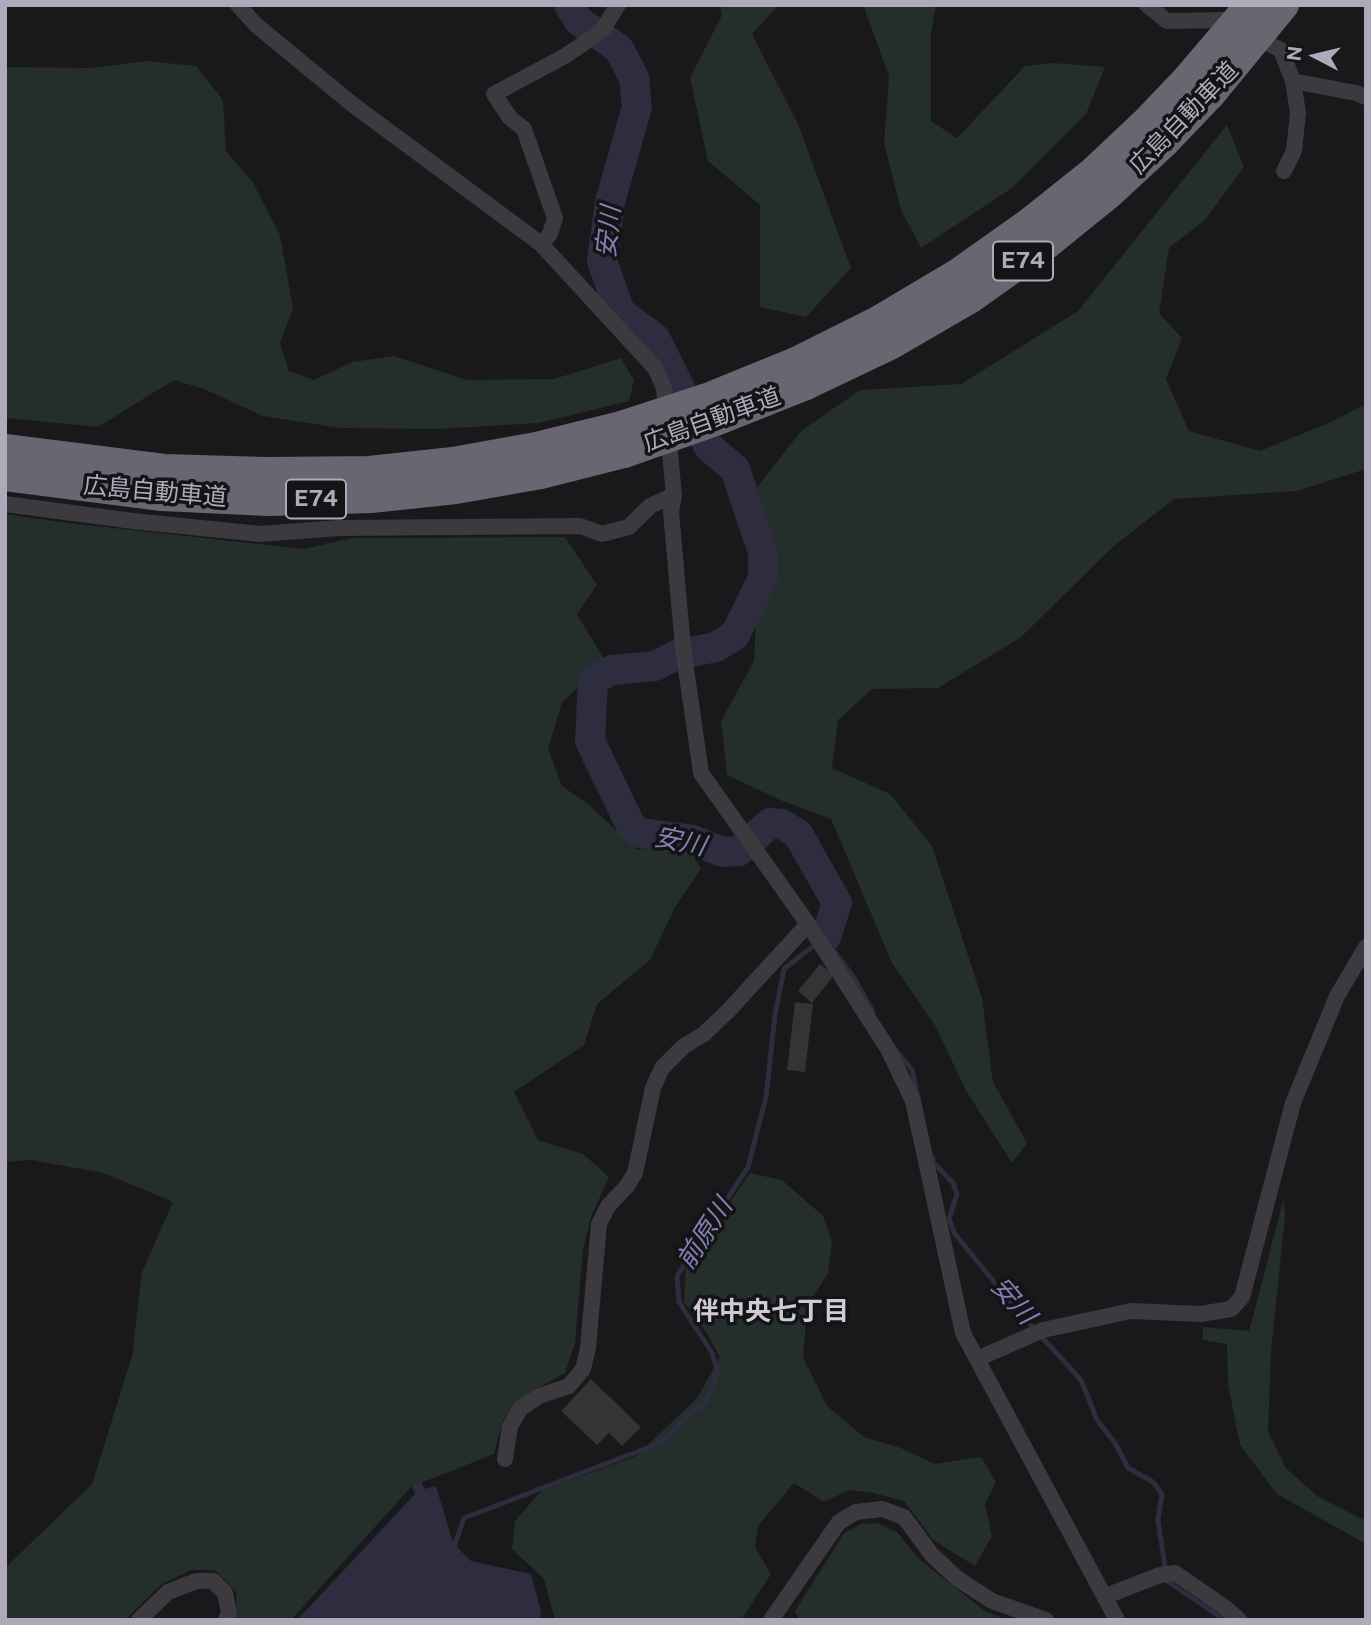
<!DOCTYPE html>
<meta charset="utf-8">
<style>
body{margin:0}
#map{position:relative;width:1371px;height:1625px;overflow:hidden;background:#19181a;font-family:"Public Sans",sans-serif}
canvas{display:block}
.frame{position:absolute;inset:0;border:7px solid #afaaba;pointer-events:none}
.north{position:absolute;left:1280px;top:21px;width:70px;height:70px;-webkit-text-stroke:5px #141315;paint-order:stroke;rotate:277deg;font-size:19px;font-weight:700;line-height:28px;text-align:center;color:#afaaba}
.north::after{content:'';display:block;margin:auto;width:24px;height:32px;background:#afaaba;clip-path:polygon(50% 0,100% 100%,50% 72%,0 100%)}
</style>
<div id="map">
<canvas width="1371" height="1625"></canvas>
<div class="frame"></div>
<div class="north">N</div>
</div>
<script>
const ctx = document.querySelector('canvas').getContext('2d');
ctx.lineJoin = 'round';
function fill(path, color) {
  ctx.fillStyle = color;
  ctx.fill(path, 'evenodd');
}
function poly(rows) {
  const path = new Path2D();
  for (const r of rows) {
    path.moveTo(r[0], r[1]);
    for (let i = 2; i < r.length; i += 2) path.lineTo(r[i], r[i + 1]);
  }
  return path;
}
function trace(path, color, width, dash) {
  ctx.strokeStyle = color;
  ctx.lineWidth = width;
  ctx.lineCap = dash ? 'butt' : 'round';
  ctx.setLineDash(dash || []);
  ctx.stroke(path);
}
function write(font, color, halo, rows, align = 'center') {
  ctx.font = font + ' "Public Sans","Noto Sans JP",sans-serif';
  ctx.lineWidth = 7;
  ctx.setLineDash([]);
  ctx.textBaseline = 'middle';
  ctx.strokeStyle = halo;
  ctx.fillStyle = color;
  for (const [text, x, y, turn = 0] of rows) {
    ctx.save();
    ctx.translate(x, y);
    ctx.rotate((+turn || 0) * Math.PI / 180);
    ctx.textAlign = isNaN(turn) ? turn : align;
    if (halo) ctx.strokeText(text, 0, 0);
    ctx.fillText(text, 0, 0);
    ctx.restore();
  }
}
fill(poly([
 [720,5,779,5,752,34,798,124,851,268,806,317,760,307,760,205,708,161,690,78,722,15],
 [863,5,936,5,931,33,931,121,957,138,1025,66,1053,63,1105,67,1086,114,1012,188,921,248,901,210,884,143,889,76],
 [147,61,196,66,223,100,226,151,252,181,280,235,293,308,280,343,289,371,314,380,352,362,394,356,467,380,554,379,621,358,634,380,629,401,539,423,438,429,340,428,263,416,204,389,174,380,98,427,5,418,5,67,91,68],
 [1227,125,1244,167,1205,220,1169,248,1159,313,1182,338,1166,379,1189,431,1260,451,1331,422,1366,404,1366,469,1297,491,1174,499,1114,546,1020,638,938,688,872,689,838,720,832,768,890,794,932,846,982,998,993,1082,1027,1143,1012,1163,965,1089,936,1027,892,963,831,819,780,800,727,775,721,721,754,661,758,578,758,486,801,431,860,390,961,384,1078,311],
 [5,514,68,523,304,549,352,538,565,537,597,585,577,614,606,662,562,702,548,749,562,786,588,804,636,849,691,852,701,869,675,907,650,960,597,1004,584,1045,514,1092,538,1140,583,1154,609,1177,591,1217,583,1250,575,1343,565,1373,527,1394,503,1420,494,1454,411,1487,291,1620,237,1620,236,1592,215,1570,191,1570,162,1584,125,1620,5,1620,5,1568,92,1484,132,1356,142,1272,173,1202,104,1173,31,1160,5,1162],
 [750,1173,782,1180,823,1216,832,1241,828,1273,807,1307,803,1357,827,1406,864,1437,901,1448,934,1464,981,1457,996,1482,985,1504,992,1536,975,1566,933,1540,904,1501,873,1493,849,1490,824,1502,794,1483,758,1526,755,1547,771,1574,741,1620,555,1620,544,1579,512,1549,515,1521,541,1491,636,1456,697,1398,720,1357,708,1335,684,1302,686,1267],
 [1284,1198,1285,1217,1271,1351,1268,1432,1286,1468,1317,1496,1366,1521,1366,1544,1277,1494,1240,1445,1228,1384,1227,1344,1203,1340,1203,1327,1249,1331],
 [877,1523,897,1532,919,1559,985,1611,1007,1620,800,1620,795,1611,844,1533,861,1524]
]), '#242e2b');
fill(poly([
 [420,1480,425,1489,436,1486,453,1543,471,1561,531,1574,541,1612,540,1620,297,1620,415,1494,412,1486]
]), '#2e2d3f');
trace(poly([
 [824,938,855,979,873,1012],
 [894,1048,912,1070,918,1098],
 [933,1158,933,1162,953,1183,957,1194,949,1219,955,1234,1018,1311,1081,1380,1097,1420,1115,1443,1128,1468,1153,1482,1162,1494,1158,1520,1167,1581,1225,1620],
 [453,1550,464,1518,660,1443,707,1400,718,1373,712,1353,679,1302,677,1276,748,1167,766,1097,775,1015,784,969,812,947]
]), '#2e2d3f', 5);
trace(poly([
 [569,5,579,21,619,49,634,78,637,107,610,202,602,261,620,312,655,338,709,447,735,469,763,552,763,578,735,635,716,647,676,655,655,666,612,670,593,680,590,741,630,824,639,833,693,840,722,852,739,851,770,823,782,824,798,834,837,903,826,937]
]), '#2e2d3f', 30);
fill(poly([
 [820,964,834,975,812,1003,798,991],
 [795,1002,813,1004,805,1072,787,1070],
 [591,1379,641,1427,622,1446,609,1433,597,1445,561,1411]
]), '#353336');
trace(poly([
 [238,5,256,25,352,104,541,244,655,368,664,388,674,495,671,512,683,648,701,773,808,924,888,1049,913,1101,963,1333,1117,1620],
 [1147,5,1167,21,1223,20,1281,50,1293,81,1298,113,1294,151,1284,171],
 [1293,81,1356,93,1366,97],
 [541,244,550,234,555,218,524,129,510,118,494,94,565,56,593,37,603,29,618,5],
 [5,504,133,521,260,534,339,528,580,526,602,534,629,527,650,506,674,495],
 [977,1359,1043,1330,1131,1311,1200,1314,1231,1309,1242,1297,1293,1103,1337,996,1366,947],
 [505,1459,510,1426,521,1408,539,1396,569,1386,583,1369,588,1348,599,1224,608,1206,627,1186,635,1173,653,1088,662,1068,684,1046,704,1034,728,1011,808,924],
 [1106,1596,1160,1575,1175,1573,1226,1608,1239,1620],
 [139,1620,168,1592,196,1581,213,1581,225,1593,229,1613,226,1620],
 [771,1620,839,1522,856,1512,882,1509,904,1517,932,1555,958,1579,992,1601,1046,1620]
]), '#3c393f', 16);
trace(poly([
 [796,362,878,321,957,274,1029,223,1093,172,1145,123,1187,79],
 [806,385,890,345,971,298,1047,244,1110,193,1165,142,1210,95],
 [5,449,164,469,267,472,369,471,453,462,536,447,621,426],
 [5,476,162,496,269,501,371,498,456,489,541,474,624,453]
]), '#696571', 30);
trace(poly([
 [1187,79,1250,5],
 [1210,95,1284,5],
 [621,426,710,397,796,362],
 [624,453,718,420,806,385]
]), '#696571', 30);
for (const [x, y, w] of [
 [1023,261,60],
 [316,499,60]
]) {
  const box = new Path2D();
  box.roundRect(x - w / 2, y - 19.5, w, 39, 5);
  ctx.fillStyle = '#141315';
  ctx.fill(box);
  trace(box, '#afaaba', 2);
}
write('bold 23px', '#afaaba', null, [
 ["E74",1023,261],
 ["E74",316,499]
]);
write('24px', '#afaaba', '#141315', [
 ["広島自動車道",1184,118,-46],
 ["広島自動車道",712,420,-20],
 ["広島自動車道",155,492,5]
]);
write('italic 26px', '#8480b6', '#141315', [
 ["安川",609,232,-84],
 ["安川",680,842,12],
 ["前原川",705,1234,-57],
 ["安川",1013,1301,49]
]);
write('bold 26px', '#cfcbd6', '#141315', [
 ["伴中央七丁目",771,1312]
]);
</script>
